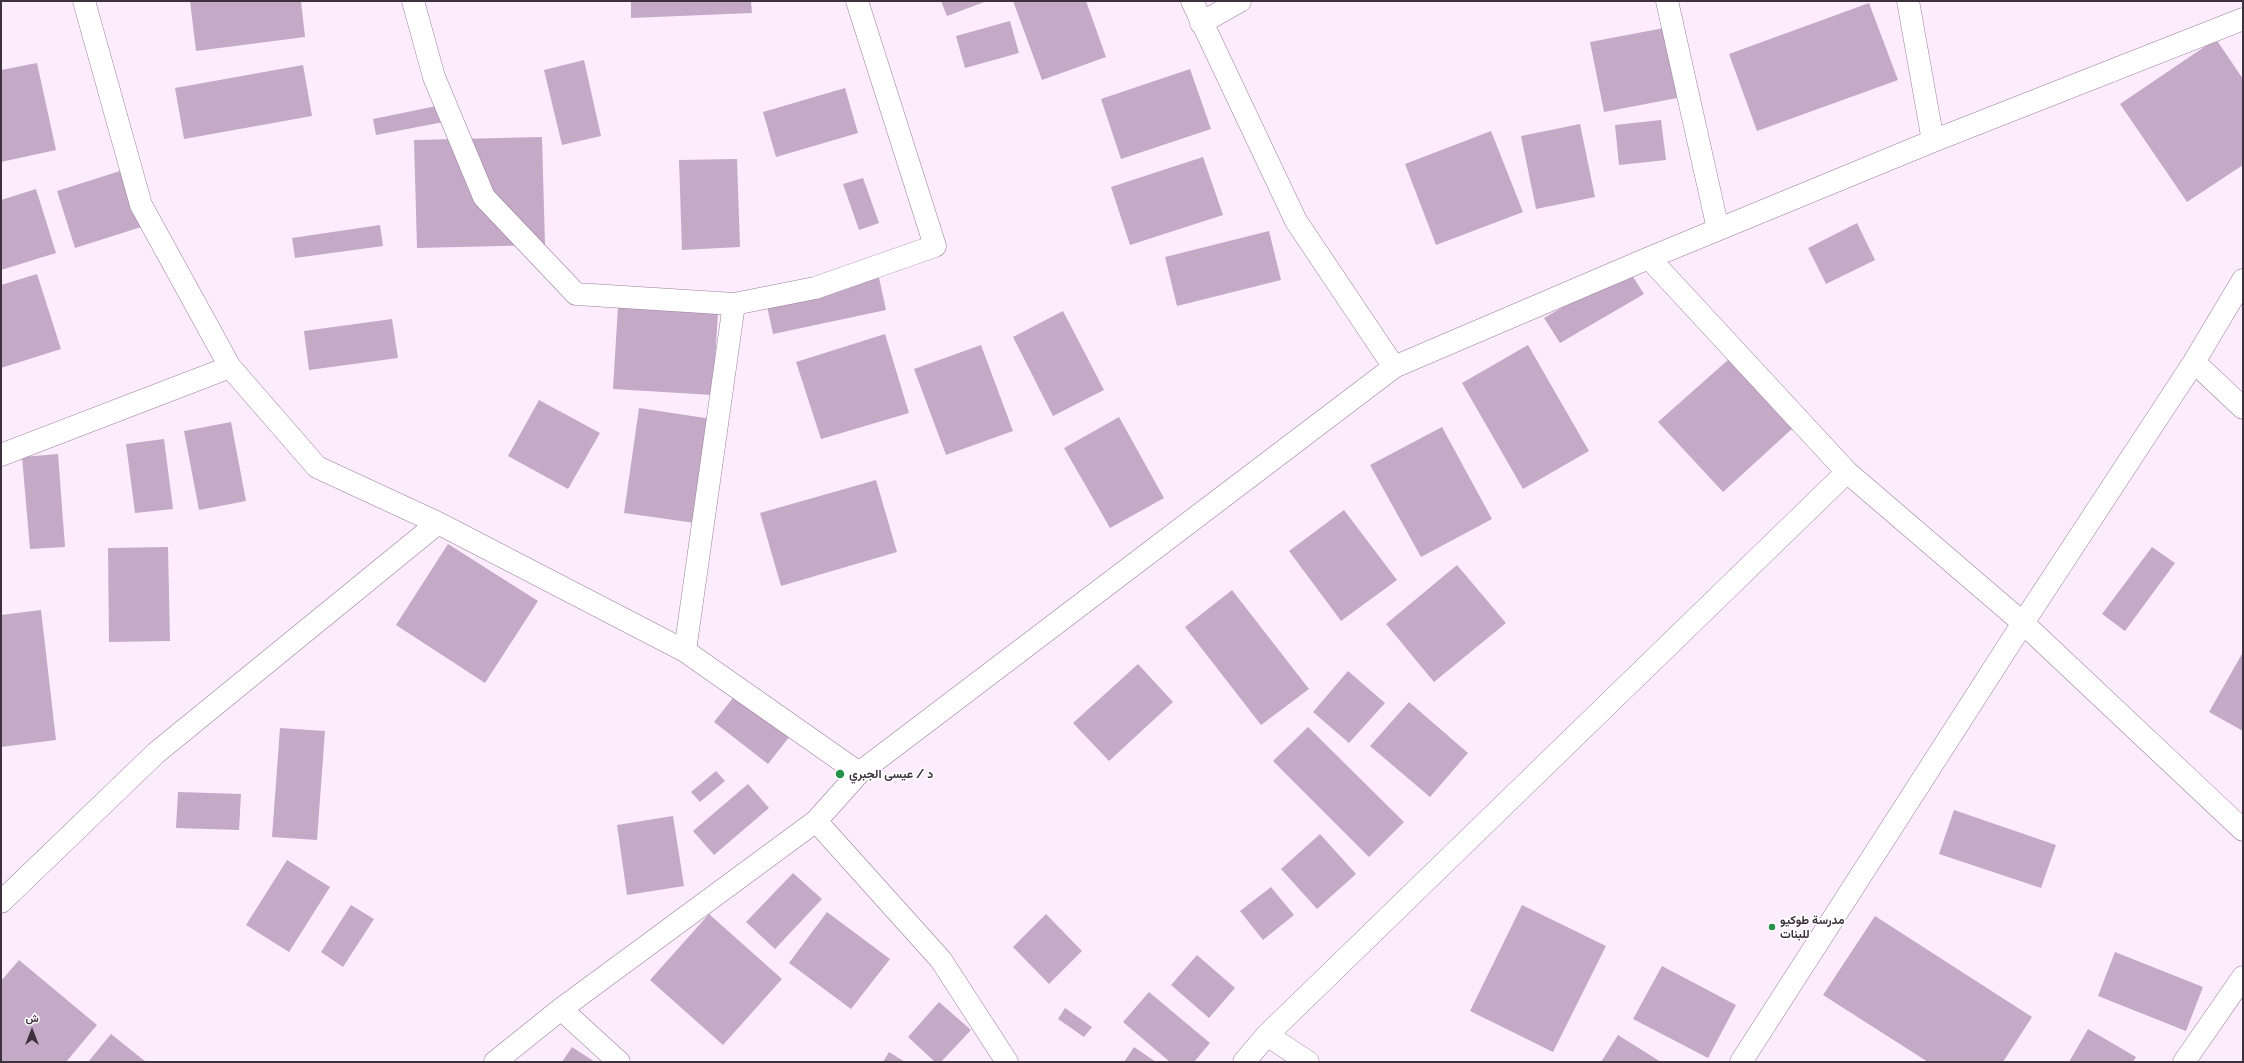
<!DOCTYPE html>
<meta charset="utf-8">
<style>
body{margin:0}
#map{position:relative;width:2244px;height:1063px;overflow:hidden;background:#fdecfe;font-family:Raleway,Vazirmatn,sans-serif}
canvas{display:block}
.frame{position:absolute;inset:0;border:2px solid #3c313d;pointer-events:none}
.north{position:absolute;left:12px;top:1011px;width:40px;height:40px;-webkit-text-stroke:3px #fff;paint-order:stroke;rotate:0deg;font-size:11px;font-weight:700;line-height:16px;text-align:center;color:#3c313d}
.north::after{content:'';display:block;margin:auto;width:14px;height:18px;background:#3c313d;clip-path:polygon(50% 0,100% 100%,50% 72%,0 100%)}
</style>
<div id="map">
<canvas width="2244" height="1063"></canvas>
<div class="frame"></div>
<div class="north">ش</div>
</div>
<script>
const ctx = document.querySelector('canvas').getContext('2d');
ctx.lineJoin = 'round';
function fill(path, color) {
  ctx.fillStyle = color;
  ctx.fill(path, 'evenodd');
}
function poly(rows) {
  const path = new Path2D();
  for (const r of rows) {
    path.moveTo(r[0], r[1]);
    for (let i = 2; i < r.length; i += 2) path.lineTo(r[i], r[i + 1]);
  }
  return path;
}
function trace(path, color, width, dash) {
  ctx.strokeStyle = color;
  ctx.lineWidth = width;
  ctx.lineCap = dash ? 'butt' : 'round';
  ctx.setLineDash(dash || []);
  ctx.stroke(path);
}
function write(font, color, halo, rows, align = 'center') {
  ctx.font = font + ' Raleway,Vazirmatn,sans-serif';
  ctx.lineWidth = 3.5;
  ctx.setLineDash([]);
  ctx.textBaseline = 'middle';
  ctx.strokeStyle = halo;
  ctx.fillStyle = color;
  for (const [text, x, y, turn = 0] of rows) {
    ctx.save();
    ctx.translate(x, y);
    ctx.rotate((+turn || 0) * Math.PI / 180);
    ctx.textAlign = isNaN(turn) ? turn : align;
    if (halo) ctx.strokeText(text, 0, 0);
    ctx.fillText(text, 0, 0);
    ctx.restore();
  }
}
fill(poly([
 [190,1,301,1,305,37,196,51],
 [631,1,751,1,752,13,631,18],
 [941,1,987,1,947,16],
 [1013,1,1086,1,1106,57,1042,80],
 [1869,3,1898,80,1757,131,1729,54],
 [1010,21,1019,53,965,68,956,36],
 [1664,28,1677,98,1604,112,1590,42],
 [2216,39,2243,79,2243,165,2187,202,2120,104],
 [584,60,601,136,562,145,544,70],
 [37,63,56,150,1,162,1,70],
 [303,65,312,116,184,139,175,88],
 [1190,69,1211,129,1121,159,1101,99],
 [845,88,858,133,776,157,763,112],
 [446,104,449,121,376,135,373,119],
 [1661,120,1666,160,1619,165,1615,125],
 [1580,124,1595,197,1536,209,1521,136],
 [1491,131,1523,212,1436,245,1405,164],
 [542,137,545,245,417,248,414,140],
 [1203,157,1223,215,1130,245,1111,187],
 [737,159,740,247,682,250,679,160],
 [139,165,157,222,75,248,57,191],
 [863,178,879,223,859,230,843,184],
 [36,189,56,253,1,270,1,200],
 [1857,223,1875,260,1826,284,1808,248],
 [380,225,383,246,295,258,292,238],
 [1269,231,1281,280,1177,306,1165,257],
 [1628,269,1644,294,1560,343,1544,318],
 [878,273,886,310,773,334,765,297],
 [37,274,61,349,1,368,1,285],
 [618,306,718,312,713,395,613,389],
 [1063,311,1104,390,1053,416,1013,337],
 [392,319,398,358,309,370,304,331],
 [885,334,909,413,821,439,796,362],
 [981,345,1013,431,946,455,914,369],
 [1528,345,1589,451,1523,489,1462,383],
 [1729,359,1793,428,1723,492,1658,422],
 [539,400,600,433,568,489,508,456],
 [639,408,725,421,709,525,624,513],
 [1119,417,1164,498,1110,528,1064,448],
 [231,422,246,501,199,510,184,431],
 [1442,427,1492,519,1421,557,1370,465],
 [164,439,173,509,135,513,126,444],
 [58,454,65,547,30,549,22,457],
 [876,480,897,552,781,586,760,513],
 [1344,510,1397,580,1341,621,1289,551],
 [448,544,538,601,485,683,396,625],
 [168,547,170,641,109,642,108,548],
 [2152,547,2175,563,2125,631,2102,614],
 [1457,565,1506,623,1434,682,1386,624],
 [1232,590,1309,689,1261,725,1185,627],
 [41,610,56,740,1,747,1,615],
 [2242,654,2243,654,2243,731,2209,712],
 [1138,664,1173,702,1109,761,1073,723],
 [1348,671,1385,703,1349,743,1313,712],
 [740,689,794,731,768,764,714,722],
 [1409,702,1468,753,1430,797,1370,746],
 [1308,727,1404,822,1369,857,1273,761],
 [280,728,325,731,317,840,272,837],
 [716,771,725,781,700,802,691,792],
 [748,784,769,808,714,855,693,831],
 [178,792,241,794,239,830,176,828],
 [1954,810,2056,845,2041,888,1939,854],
 [673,816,684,886,627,895,617,825],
 [1320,834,1356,874,1317,909,1281,869],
 [287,860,330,887,289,952,246,925],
 [793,873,822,899,775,949,746,922],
 [1271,887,1294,915,1263,940,1240,911],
 [351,905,374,919,343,967,321,952],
 [1522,905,1606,946,1553,1052,1470,1011],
 [827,912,890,959,851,1009,789,963],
 [709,914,782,979,723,1045,650,980],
 [1046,914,1082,951,1049,984,1013,947],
 [1875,916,2032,1017,2003,1062,1928,1062,1823,995],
 [2115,952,2203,987,2186,1031,2098,996],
 [1197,955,1235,988,1209,1018,1171,985],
 [19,960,97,1025,66,1062,1,1062,1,981],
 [1662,966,1736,1005,1708,1058,1633,1019],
 [1149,992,1210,1043,1194,1062,1170,1062,1123,1022],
 [939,1002,971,1030,941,1062,935,1062,908,1037],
 [1065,1008,1092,1027,1084,1037,1058,1019],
 [2088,1029,2136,1057,2133,1062,2069,1062],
 [111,1034,146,1062,88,1062],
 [1618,1035,1661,1062,1601,1062],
 [572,1047,595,1062,562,1062],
 [1134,1047,1156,1062,1124,1062],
 [889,1052,905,1062,883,1062]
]), '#c4aac7');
const minor = poly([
 [84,1,141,205,230,367,317,467,438,523,685,651,859,773],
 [413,1,434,77,484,197,576,294,734,304,815,288,935,246,857,1],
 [1192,1,1296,221,1394,367],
 [1667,1,1718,229],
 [1908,1,1933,141],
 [1201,23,1240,1],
 [1649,258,1847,472,2023,623,2243,830],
 [2194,362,2243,408],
 [1,455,230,367],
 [685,651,734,304],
 [816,821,941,960,1007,1062],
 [1,902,156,753,438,523],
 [561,1009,619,1062],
 [1267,1035,1308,1062],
 [495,1062,561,1009,816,821,859,773,1394,367,1649,258,1933,141,2243,19],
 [1244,1062,1267,1035,1847,472],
 [1741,1062,2023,623,2194,362,2243,280],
 [2184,1062,2243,977]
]);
trace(minor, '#987f9b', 23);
trace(minor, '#fff', 22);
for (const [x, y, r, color] of [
 [840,774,5,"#269149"],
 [1772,927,4,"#269149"]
]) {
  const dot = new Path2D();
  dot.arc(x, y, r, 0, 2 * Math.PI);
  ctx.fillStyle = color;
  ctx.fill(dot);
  trace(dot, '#fff', 1.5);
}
write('bold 12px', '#3c313d', '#fff', [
 ["د / عيسى الجبري",849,774],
 ["مدرسة طوكيو",1780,920],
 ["للبنات",1780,934]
], 'left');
</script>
